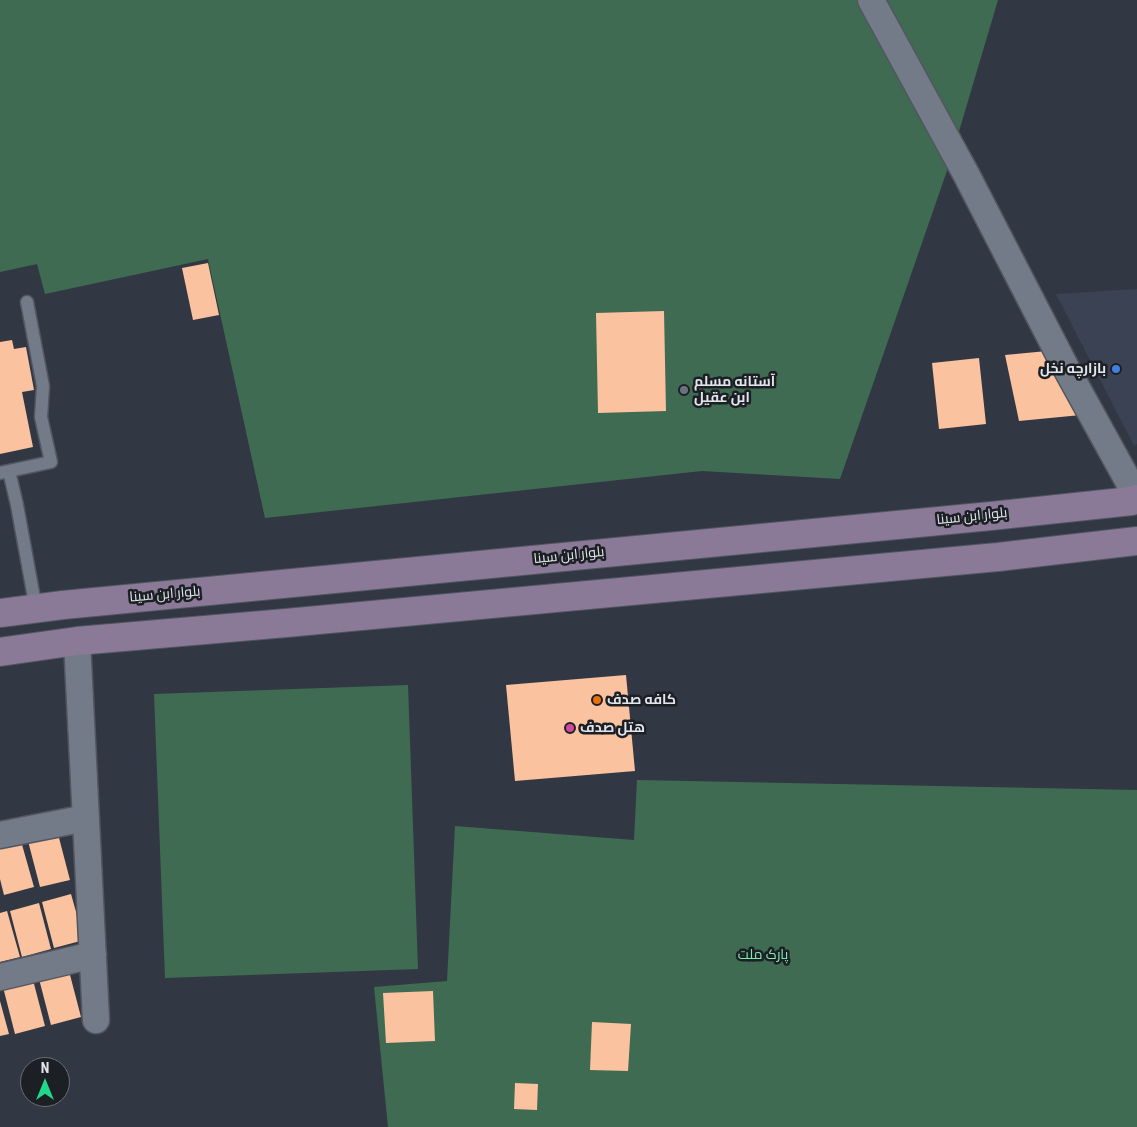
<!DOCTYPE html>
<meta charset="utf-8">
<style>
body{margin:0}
#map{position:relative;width:1137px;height:1127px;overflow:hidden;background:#323843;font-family:"Roboto Condensed",sans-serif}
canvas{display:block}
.north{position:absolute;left:20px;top:1057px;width:50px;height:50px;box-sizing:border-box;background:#1c1f24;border:1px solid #6b6e74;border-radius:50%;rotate:0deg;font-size:14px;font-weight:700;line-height:20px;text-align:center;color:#e2e5ec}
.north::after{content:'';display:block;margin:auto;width:18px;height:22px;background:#20d887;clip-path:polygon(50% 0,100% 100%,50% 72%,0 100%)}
</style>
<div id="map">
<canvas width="1137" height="1127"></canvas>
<div class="north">N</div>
</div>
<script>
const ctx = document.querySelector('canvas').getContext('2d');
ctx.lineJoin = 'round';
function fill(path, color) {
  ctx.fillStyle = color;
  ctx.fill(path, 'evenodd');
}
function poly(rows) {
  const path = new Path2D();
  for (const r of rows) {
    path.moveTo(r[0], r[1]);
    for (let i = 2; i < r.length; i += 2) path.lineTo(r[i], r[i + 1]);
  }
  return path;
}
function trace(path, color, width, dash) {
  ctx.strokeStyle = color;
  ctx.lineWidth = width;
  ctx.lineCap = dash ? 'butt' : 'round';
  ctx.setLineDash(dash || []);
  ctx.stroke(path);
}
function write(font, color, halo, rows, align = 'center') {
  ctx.font = font + ' "Roboto Condensed",Cairo,sans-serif';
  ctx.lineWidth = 5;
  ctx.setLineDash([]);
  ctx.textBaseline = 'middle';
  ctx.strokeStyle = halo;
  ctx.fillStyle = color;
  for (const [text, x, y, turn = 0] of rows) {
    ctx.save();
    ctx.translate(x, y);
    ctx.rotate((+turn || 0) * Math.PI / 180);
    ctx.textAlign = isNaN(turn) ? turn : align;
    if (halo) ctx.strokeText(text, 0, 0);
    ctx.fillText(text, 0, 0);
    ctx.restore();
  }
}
fill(poly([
 [1137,289,1137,444,1134,446,1056,294]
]), '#3a4253');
fill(poly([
 [0,0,998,0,949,165,840,479,702,471,265,518,208,259,45,294,37,264,0,272],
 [408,685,418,969,165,978,154,694],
 [637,780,1137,790,1137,1127,388,1127,374,987,447,981,455,826,634,840]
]), '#406b53');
fill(poly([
 [208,263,219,315,193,320,182,268],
 [664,311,666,411,598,413,596,313],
 [12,340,14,349,26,347,34,390,22,392,33,447,0,454,0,342],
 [1047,351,1081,415,1019,421,1005,355],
 [979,358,986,424,939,429,932,363],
 [626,675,635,771,515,781,506,685],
 [58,834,70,880,40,887,28,841],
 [21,841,34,887,4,895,0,879,0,847],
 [71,894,84,940,54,948,42,902],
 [39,903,51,949,22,957,10,911],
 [7,911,20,957,0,962,0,913],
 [69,971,81,1017,51,1025,39,979],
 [33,980,45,1026,15,1034,3,987],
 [433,991,435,1041,386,1043,383,993],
 [0,1001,9,1034,0,1036],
 [592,1022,631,1024,628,1071,590,1070],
 [515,1083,538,1084,537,1110,514,1109]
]), '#fbc29f');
const service = poly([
 [9,471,17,505,36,609],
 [0,473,51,462,41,417,43,386,27,302]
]);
const minor = poly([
 [871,0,966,174,1066,368,1137,497],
 [77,641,96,1020],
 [0,835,86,818],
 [0,977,93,955]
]);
const secondary = poly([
 [0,613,63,605,991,516,1132,501,1137,499],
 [0,652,77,641,286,623,998,557,1137,541]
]);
trace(service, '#525660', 15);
trace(minor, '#525660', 29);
trace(secondary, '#525660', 30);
trace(service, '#747b88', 12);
trace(minor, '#747b88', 26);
trace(secondary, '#8b7a97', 28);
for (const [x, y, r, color] of [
 [1116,369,5,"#3f7fe0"],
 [684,390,5,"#6b7280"],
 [597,700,5,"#e8710a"],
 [570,728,5,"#d1479c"]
]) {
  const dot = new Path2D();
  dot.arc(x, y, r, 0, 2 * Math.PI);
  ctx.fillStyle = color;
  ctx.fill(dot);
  trace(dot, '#1c1f24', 2);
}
write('bold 14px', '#e2e5ec', '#1c1f24', [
 ["بازارچه نخل",1106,369,"right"],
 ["آستانه مسلم",694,382],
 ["ابن عقیل",694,398],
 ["کافه صدف",607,700],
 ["هتل صدف",580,728]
], 'left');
write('14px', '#e2e5ec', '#1c1f24', [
 ["بلوار ابن سینا",972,517,-6],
 ["بلوار ابن سینا",569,556,-6],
 ["بلوار ابن سینا",165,595,-5]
]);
write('14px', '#7fedb3', '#1c1f24', [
 ["پارک ملت",763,955]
]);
</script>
